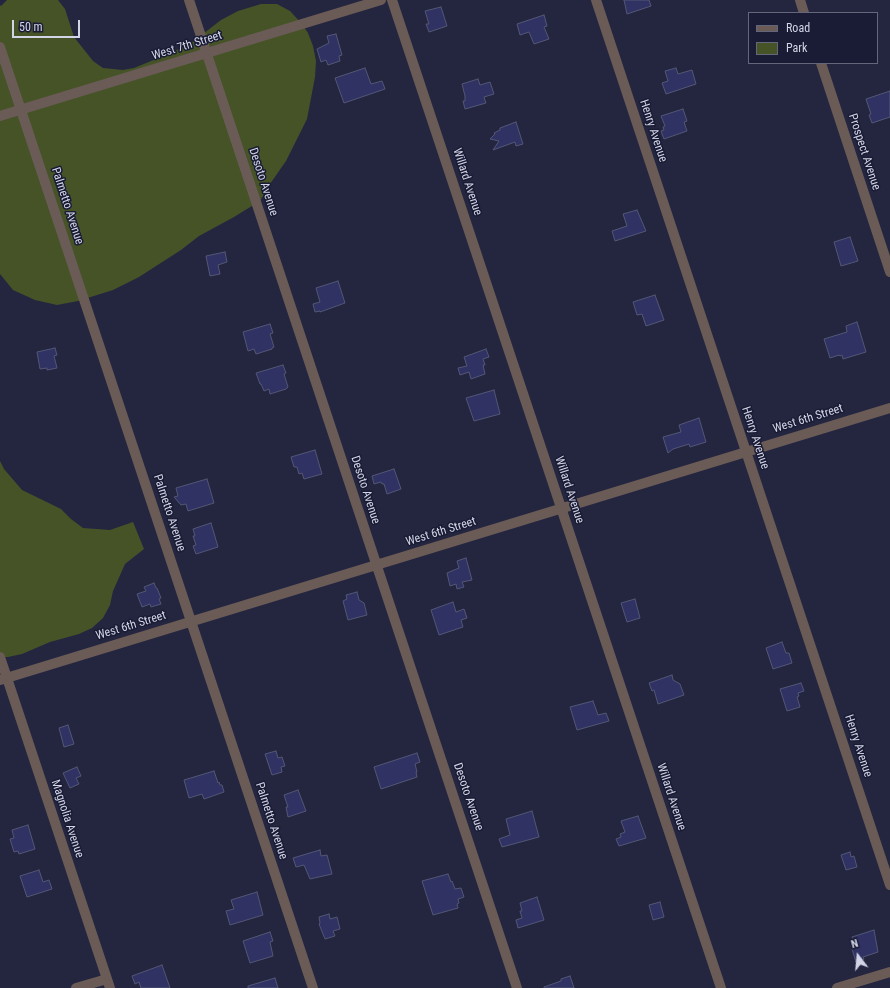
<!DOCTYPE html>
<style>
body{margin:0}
#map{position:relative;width:890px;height:988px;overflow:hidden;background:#242640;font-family:"Roboto Condensed",sans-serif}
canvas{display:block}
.legend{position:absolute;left:748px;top:12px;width:130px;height:52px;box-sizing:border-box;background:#1a1c35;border:1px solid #64667c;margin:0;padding:5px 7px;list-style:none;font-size:12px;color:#d3d5e7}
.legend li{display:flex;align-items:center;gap:8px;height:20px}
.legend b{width:20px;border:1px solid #64667c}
.north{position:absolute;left:838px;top:936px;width:40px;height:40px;-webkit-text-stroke:3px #1a1c35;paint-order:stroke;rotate:344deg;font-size:11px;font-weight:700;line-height:16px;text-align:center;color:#d3d5e7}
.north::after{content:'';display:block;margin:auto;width:14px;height:18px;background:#d3d5e7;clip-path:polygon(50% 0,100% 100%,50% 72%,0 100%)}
.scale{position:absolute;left:12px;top:20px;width:68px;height:18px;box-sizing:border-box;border:2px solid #d3d5e7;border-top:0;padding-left:5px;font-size:12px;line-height:14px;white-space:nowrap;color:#d3d5e7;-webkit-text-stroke:3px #1a1c35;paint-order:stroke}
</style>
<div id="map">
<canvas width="890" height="988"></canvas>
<ul class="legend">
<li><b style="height:5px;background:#6a5b56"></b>Road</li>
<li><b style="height:11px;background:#455327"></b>Park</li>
</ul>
<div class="north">N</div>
<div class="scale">50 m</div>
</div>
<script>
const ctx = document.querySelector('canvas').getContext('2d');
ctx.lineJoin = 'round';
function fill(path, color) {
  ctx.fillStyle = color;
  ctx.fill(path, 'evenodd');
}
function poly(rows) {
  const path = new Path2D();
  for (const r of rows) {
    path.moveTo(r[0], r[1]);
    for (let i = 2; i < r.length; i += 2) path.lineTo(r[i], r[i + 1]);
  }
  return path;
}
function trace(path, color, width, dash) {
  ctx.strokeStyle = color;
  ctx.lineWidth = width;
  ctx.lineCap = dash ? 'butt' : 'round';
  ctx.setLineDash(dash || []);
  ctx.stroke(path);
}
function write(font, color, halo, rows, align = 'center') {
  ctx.font = font + ' "Roboto Condensed",sans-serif';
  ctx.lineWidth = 3;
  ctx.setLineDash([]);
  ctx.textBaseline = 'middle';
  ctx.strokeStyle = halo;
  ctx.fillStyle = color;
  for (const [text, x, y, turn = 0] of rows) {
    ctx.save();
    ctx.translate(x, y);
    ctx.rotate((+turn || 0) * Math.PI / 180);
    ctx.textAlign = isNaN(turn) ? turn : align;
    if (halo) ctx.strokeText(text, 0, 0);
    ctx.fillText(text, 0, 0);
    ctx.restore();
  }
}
fill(poly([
 [7,0,58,0,65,9,74,37,93,61,103,68,123,70,134,68,161,57,190,44,221,20,238,11,261,4,277,4,290,11,302,24,308,33,313,46,316,61,315,77,307,119,286,161,270,184,260,201,234,217,199,236,181,250,139,277,113,290,78,301,57,305,35,300,13,290,0,274,0,5,1,6],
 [0,461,4,469,22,490,61,509,71,519,83,528,110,530,133,522,144,549,125,564,113,591,110,605,103,618,92,628,79,634,50,642,22,654,8,657,0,657]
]), '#455327');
const building = poly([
 [624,0,649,0,651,6,627,14,624,0],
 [441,7,447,26,429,32,426,24,429,24,425,11,441,7],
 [544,15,547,26,544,27,549,39,534,44,529,32,520,35,517,24,544,15],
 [336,34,342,55,339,56,340,61,328,65,326,60,321,62,317,49,329,43,327,36,336,34],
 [365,68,371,84,382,81,385,89,344,103,335,78,365,68],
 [676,68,678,74,692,70,696,84,666,94,662,83,668,81,665,71,676,68],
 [478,79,480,85,490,82,494,94,484,97,486,103,465,109,463,101,465,101,465,96,462,84,478,79],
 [890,91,890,117,872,123,869,115,871,114,866,99,890,91],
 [683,109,687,121,684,122,687,131,664,139,661,131,664,130,663,127,665,126,661,116,683,109],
 [516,122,523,144,516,146,515,142,493,150,499,141,490,139,495,134,494,133,500,130,500,128,516,122],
 [637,210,646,231,615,241,612,231,627,226,623,214,637,210],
 [850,237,858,261,841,266,834,242,850,237],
 [225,252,227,262,218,265,220,274,210,276,206,256,225,252],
 [338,281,345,303,320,312,320,311,315,312,313,304,320,302,316,288,338,281],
 [655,295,664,320,646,326,642,314,637,315,633,302,655,295],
 [857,322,866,352,843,359,842,355,840,356,839,355,830,358,824,339,847,332,846,326,857,322],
 [270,324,273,333,270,334,274,347,272,348,272,349,256,354,254,349,248,351,243,332,270,324],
 [55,348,57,355,54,356,57,368,47,370,47,368,40,369,37,352,55,348],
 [486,349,489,357,483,359,485,365,483,365,485,374,471,379,469,372,460,375,458,368,467,366,464,357,486,349],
 [283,365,286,373,284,374,288,387,286,389,270,394,269,389,264,391,261,384,260,384,256,373,283,365],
 [494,390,500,414,474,421,466,398,494,390],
 [699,418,706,442,690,447,689,444,673,449,668,453,663,437,681,432,679,425,699,418],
 [315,450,322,474,304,479,302,473,299,474,297,467,294,467,291,457,315,450],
 [394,469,401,489,387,494,384,484,382,484,381,482,374,484,372,476,394,469],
 [207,479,214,503,188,511,186,504,181,505,174,497,178,496,176,488,207,479],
 [211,523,218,547,196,554,193,546,196,545,193,536,195,536,193,529,211,523],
 [466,558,472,580,462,582,464,587,457,589,456,584,450,586,447,573,459,568,457,561,466,558],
 [154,583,156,588,157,588,161,598,159,599,161,604,151,607,150,604,142,607,137,594,146,591,144,587,154,583],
 [357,592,359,600,364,603,367,615,348,620,343,601,347,599,346,595,357,592],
 [635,599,640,618,627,622,621,603,635,599],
 [453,602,456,612,464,609,467,618,461,620,463,627,439,635,431,610,453,602],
 [782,642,786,653,789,653,792,663,773,669,766,648,782,642],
 [672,675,673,680,680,684,684,695,658,704,654,690,652,691,649,683,672,675],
 [801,683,804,691,798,693,799,696,797,697,800,707,787,711,780,689,801,683],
 [593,701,598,715,606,713,609,721,577,730,570,707,593,701],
 [68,725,74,744,64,747,59,728,68,725],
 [276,751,278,758,282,757,285,766,281,767,282,772,272,775,265,754,276,751],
 [417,753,420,762,415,764,417,772,416,772,417,777,381,789,374,767,417,753],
 [77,767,81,776,76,778,79,784,70,788,63,773,77,767],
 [214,771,218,783,219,782,220,785,222,785,224,792,204,799,202,794,189,798,184,780,214,771],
 [298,790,306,811,288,817,286,807,288,807,284,795,298,790],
 [532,811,539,837,502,847,499,839,510,835,506,819,532,811],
 [638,816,646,838,619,846,616,839,621,837,620,834,625,832,621,821,638,816],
 [28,825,35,849,19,854,18,851,14,852,10,839,14,838,12,830,28,825],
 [320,850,321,856,327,855,332,874,310,879,304,865,296,867,293,858,320,850],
 [850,852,851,857,854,856,857,867,846,870,841,855,850,852],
 [39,870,43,882,49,880,52,889,27,897,20,876,39,870],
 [448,874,451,882,452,881,455,889,461,888,464,897,458,899,459,903,457,904,458,908,433,915,422,881,448,874],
 [257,892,263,915,230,925,226,911,234,909,231,900,257,892],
 [537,897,544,920,518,928,516,920,522,918,520,911,522,911,520,903,537,897],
 [660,902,664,917,653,920,649,905,660,902],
 [329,914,330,919,337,917,340,929,333,931,335,936,325,939,319,924,320,923,319,917,329,914],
 [874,930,878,952,863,957,864,959,856,962,852,949,855,948,852,937,874,930],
 [270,932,273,941,270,942,273,956,250,963,243,941,270,932],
 [162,965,170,988,141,988,139,982,135,984,132,976,162,965],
 [570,976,574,988,544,988,544,987,561,981,561,979,570,976],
 [275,978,278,988,248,988,248,986,275,978]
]);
fill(building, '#303263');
trace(building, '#535774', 1);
trace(poly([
 [189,0,517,988],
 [392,0,721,988],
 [596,0,890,885],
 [800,0,804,13],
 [0,47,313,988],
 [821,63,890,272],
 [0,116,381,0],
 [0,657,110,988],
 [0,680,890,408],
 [76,988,107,979],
 [837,988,890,972]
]), '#6a5b56', 10);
write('12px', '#d3d5e7', '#1a1c35', [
 ["West 7th Street",187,46,-17],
 ["Henry Avenue",653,131,72],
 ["Prospect Avenue",864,152,72],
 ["Desoto Avenue",263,182,72],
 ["Willard Avenue",467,182,72],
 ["Palmetto Avenue",67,206,72],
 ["West 6th Street",808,419,-17],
 ["Henry Avenue",755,438,72],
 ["Desoto Avenue",365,490,72],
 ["Willard Avenue",569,490,72],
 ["Palmetto Avenue",169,513,72],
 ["West 6th Street",441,532,-17],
 ["West 6th Street",131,626,-17],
 ["Henry Avenue",858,746,72],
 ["Desoto Avenue",468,797,71],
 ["Willard Avenue",671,797,72],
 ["Magnolia Avenue",67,819,72],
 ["Palmetto Avenue",271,821,72]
]);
</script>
